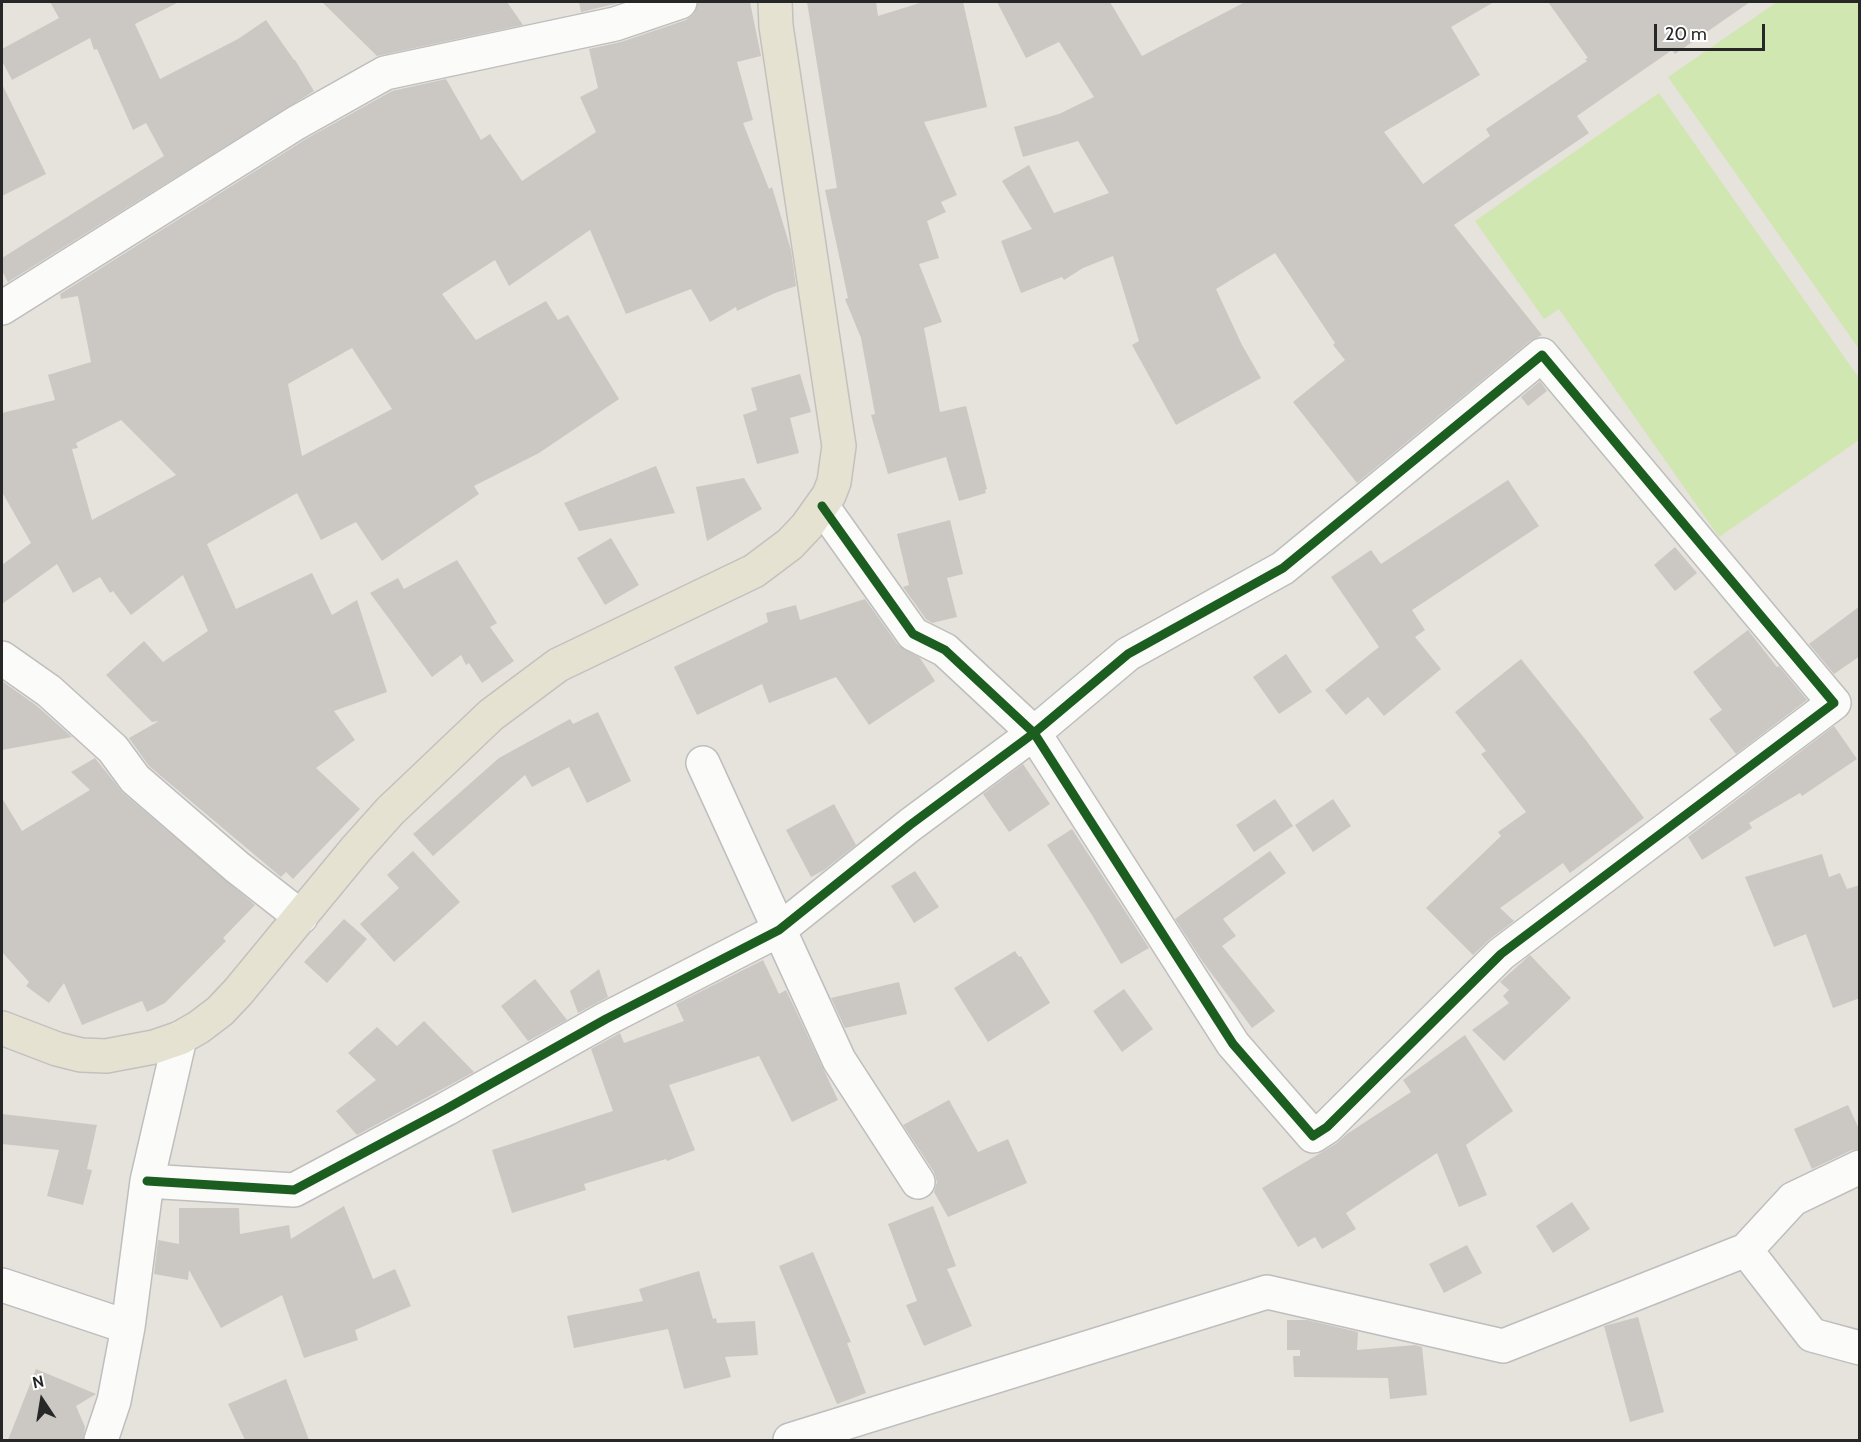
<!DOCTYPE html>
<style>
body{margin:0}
#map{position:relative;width:1861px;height:1442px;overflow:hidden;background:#e6e2dc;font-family:Cabin,sans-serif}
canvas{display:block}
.frame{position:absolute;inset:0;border:3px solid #272727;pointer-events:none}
.north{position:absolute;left:12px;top:1370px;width:60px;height:60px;-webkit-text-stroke:4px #fff;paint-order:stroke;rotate:348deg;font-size:16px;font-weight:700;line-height:24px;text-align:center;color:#272727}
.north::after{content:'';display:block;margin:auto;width:21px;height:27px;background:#272727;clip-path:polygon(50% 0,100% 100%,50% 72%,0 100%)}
.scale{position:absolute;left:1654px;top:24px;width:111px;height:27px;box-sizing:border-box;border:3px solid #272727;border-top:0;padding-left:8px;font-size:18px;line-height:21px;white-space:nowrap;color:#272727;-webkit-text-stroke:4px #fff;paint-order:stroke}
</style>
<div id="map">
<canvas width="1861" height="1442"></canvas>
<div class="frame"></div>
<div class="north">N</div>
<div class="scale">20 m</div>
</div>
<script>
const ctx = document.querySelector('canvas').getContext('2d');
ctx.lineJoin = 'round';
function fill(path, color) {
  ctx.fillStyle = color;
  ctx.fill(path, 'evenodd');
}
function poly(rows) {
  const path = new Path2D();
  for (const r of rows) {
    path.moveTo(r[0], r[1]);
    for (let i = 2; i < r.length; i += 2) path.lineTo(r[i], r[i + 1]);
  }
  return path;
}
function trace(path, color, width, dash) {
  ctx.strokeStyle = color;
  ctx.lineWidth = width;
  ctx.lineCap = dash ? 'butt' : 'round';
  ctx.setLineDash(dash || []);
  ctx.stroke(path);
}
fill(poly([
 [1777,2,1859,2,1859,349,1668,77],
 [1659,93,1859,378,1859,440,1719,537,1559,309,1544,319,1475,221]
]), '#d0e7b1');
fill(poly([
 [50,2,179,2,135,24,160,79,238,39,266,20,294,60,295,60,314,91,8,282,2,271,2,258,164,156,146,123,133,130,97,49,94,50,90,38,12,80,2,61,2,49,59,18],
 [322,2,507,2,523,25,377,56],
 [579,2,623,2,581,12],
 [698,2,750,2,761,56,737,62,753,120,743,123,769,189,772,187,791,250,796,286,775,293,737,311,736,307,710,322,691,289,626,314,590,230,509,286,495,260,442,294,476,340,546,301,558,320,568,315,619,399,539,453,474,486,479,494,382,561,356,522,321,540,297,493,207,544,236,609,312,573,332,615,357,600,387,692,334,711,355,740,316,768,360,809,293,879,286,872,281,877,149,766,129,738,159,721,152,722,106,675,144,641,163,662,208,631,183,575,131,615,113,591,110,593,100,577,73,593,57,564,2,604,2,565,31,543,2,492,2,413,55,400,48,375,91,362,78,296,61,299,60,294,306,139,392,91,446,79,481,140,490,134,522,181,596,132,580,97,598,88,589,49,621,42,686,20,694,14],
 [352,348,392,409,302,456,288,384],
 [121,420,176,475,92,520,72,449,78,448,76,443],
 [807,2,876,2,878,16,923,2,963,2,987,107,924,122,957,195,941,202,946,212,927,221,939,258,919,264,942,322,924,328,940,412,966,406,987,489,985,490,986,493,959,501,946,457,888,474,871,415,875,414,861,338,845,299,848,298,825,190,837,188],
 [997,2,1110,2,1142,56,1245,2,1494,2,1451,27,1480,75,1384,132,1423,184,1490,136,1486,129,1587,61,1585,59,1588,58,1548,2,1750,2,1675,54,1672,50,1577,116,1589,133,1454,225,1542,335,1530,341,1357,483,1293,402,1345,360,1333,345,1335,343,1275,253,1216,289,1242,345,1261,378,1176,425,1132,345,1139,341,1113,256,1083,268,1064,280,1062,277,1021,293,1001,241,1032,229,1002,181,1029,165,1054,213,1109,193,1078,141,1023,157,1014,127,1059,114,1094,97,1059,42,1026,58],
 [2,84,46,174,2,196],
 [800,374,811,412,790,418,799,453,757,464,743,415,757,410,751,388],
 [1540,381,1547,391,1528,406,1521,397],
 [656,466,675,513,579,531,564,503],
 [744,478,762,509,707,541,696,487],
 [1508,480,1539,526,1412,610,1425,630,1415,637,1441,669,1384,716,1368,697,1346,715,1325,690,1379,647,1331,577,1371,550,1381,564],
 [950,520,963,574,947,578,957,617,932,623,926,619,903,587,909,585,897,534],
 [611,538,639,585,605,605,577,558],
 [1675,547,1697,573,1675,591,1654,565],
 [457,560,497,623,490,627,514,661,482,683,469,663,466,665,461,655,432,677,370,593,398,578,404,589],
 [865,599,898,645,920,658,935,681,869,725,836,677,769,703,762,684,697,715,674,667,768,622,766,613,796,605,800,620],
 [1860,606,1860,656,1834,674,1809,644],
 [1748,630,1777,667,1779,666,1807,700,1736,754,1709,719,1722,710,1693,672],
 [1286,654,1312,692,1279,714,1253,677],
 [1521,659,1585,739,1644,818,1570,873,1563,863,1500,908,1514,921,1490,939,1473,955,1426,908,1501,836,1498,832,1526,812,1481,754,1486,751,1455,712],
 [2,681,37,706,72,737,2,750],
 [598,712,631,781,587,803,569,767,532,787,525,775,433,856,413,834,499,758,570,719,573,724],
 [1834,726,1857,759,1802,796,1800,793,1749,823,1752,828,1702,860,1688,837],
 [95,758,123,793,255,905,223,938,226,941,165,1003,147,1012,142,1001,82,1025,64,983,49,1003,26,986,29,982,2,952,2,798,22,831,90,790,71,772],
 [1023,764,1050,804,1009,832,983,794],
 [1275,799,1293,826,1254,852,1236,825],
 [1333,799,1351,826,1313,852,1295,825],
 [834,804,856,845,824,870,811,877,786,830],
 [1072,829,1149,948,1121,964,1092,915,1047,845],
 [413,851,460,902,394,962,360,924,399,888,387,875],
 [1270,851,1286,873,1223,919,1236,936,1222,946,1275,1011,1252,1028,1203,962,1175,919],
 [1822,854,1829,877,1840,873,1847,889,1860,885,1860,998,1833,1008,1806,934,1774,947,1745,877],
 [915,871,939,907,914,923,891,886],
 [344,919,367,939,327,983,304,962],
 [1015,951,1019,957,1021,956,1050,1003,988,1042,954,988],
 [1530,955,1571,998,1504,1061,1472,1030,1509,1003,1503,996,1509,990,1500,982],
 [763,960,779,994,786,990,838,1100,792,1122,759,1056,669,1085,695,1150,667,1161,666,1159,584,1184,586,1190,512,1213,492,1150,613,1111,591,1049,620,1033,624,1043,684,1021,676,1004],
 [599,969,608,997,578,1013,570,991],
 [535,979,567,1020,528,1041,501,1006],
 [899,982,907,1014,845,1028,831,998],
 [1124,989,1153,1029,1122,1052,1093,1011],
 [424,1021,474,1072,357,1135,336,1111,376,1080,348,1053,377,1027,397,1046],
 [1465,1035,1513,1111,1466,1145,1487,1195,1459,1207,1437,1153,1346,1213,1356,1229,1322,1249,1315,1237,1298,1247,1262,1188,1337,1143,1347,1134,1411,1092,1403,1080],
 [949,1100,978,1152,1008,1139,1027,1183,948,1217,934,1192,937,1182,934,1172,903,1125],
 [1848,1105,1860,1131,1860,1149,1852,1150,1812,1169,1794,1129],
 [2,1114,97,1125,87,1169,92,1170,83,1205,47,1196,59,1150,2,1144],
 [1572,1202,1590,1229,1553,1253,1536,1226],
 [344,1206,373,1279,395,1269,411,1306,355,1330,358,1340,304,1358,282,1295,221,1328,189,1270,188,1280,154,1274,158,1240,179,1244,179,1208,239,1208,240,1234,289,1225,291,1239],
 [933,1206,956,1266,947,1269,972,1326,924,1346,906,1305,917,1301,888,1224],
 [1467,1245,1482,1273,1444,1293,1429,1264],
 [813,1252,851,1342,847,1343,866,1393,837,1404,779,1266],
 [699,1271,713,1319,716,1318,717,1323,755,1321,758,1355,725,1357,731,1377,684,1389,668,1329,574,1348,567,1316,643,1301,639,1289],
 [1638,1317,1664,1412,1630,1422,1604,1326],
 [1287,1320,1307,1320,1358,1332,1357,1350,1415,1345,1422,1347,1427,1395,1390,1399,1388,1378,1294,1377,1293,1356,1300,1356,1300,1350,1287,1350],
 [36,1369,96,1394,76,1406,85,1427,83,1440,8,1440],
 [286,1379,309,1440,245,1440,228,1404]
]), '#cbc8c3');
const minor = poly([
 [2,308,296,123,385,73,615,24,680,2],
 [2,658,49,691,113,749,135,779,237,867,301,917],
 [703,763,839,1060,918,1182],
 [147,1181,294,1190,446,1109,606,1019,779,930,910,825,1034,733,1233,1044,1313,1136,1327,1127,1501,954,1834,703,1542,355,1283,568,1128,654,1034,733,945,650,913,634,822,506],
 [1746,1250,1812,1335,1860,1348],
 [2,1285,128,1327],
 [101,1440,114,1401,128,1327,147,1181,180,1038],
 [790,1440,1267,1292,1503,1346,1746,1250,1793,1199,1860,1167]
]);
const major = poly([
 [2,1028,57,1049,81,1055,106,1056,154,1047,180,1038,199,1027,220,1011,238,992,356,849,390,811,491,715,558,665,754,571,790,544,807,526,829,495,834,482,839,446,776,26,775,2]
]);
trace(minor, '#bfbebe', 36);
trace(major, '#c3c1bf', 36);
trace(minor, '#fbfbfa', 33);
trace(major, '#e6e2d1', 33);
trace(poly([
 [147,1181,294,1190,446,1109,606,1019,779,930,910,825,1034,733,1233,1044,1313,1136,1327,1127,1501,954,1834,703,1542,355,1283,568,1128,654,1034,733,945,650,913,634,822,506]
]), '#1b5e20', 9);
</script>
